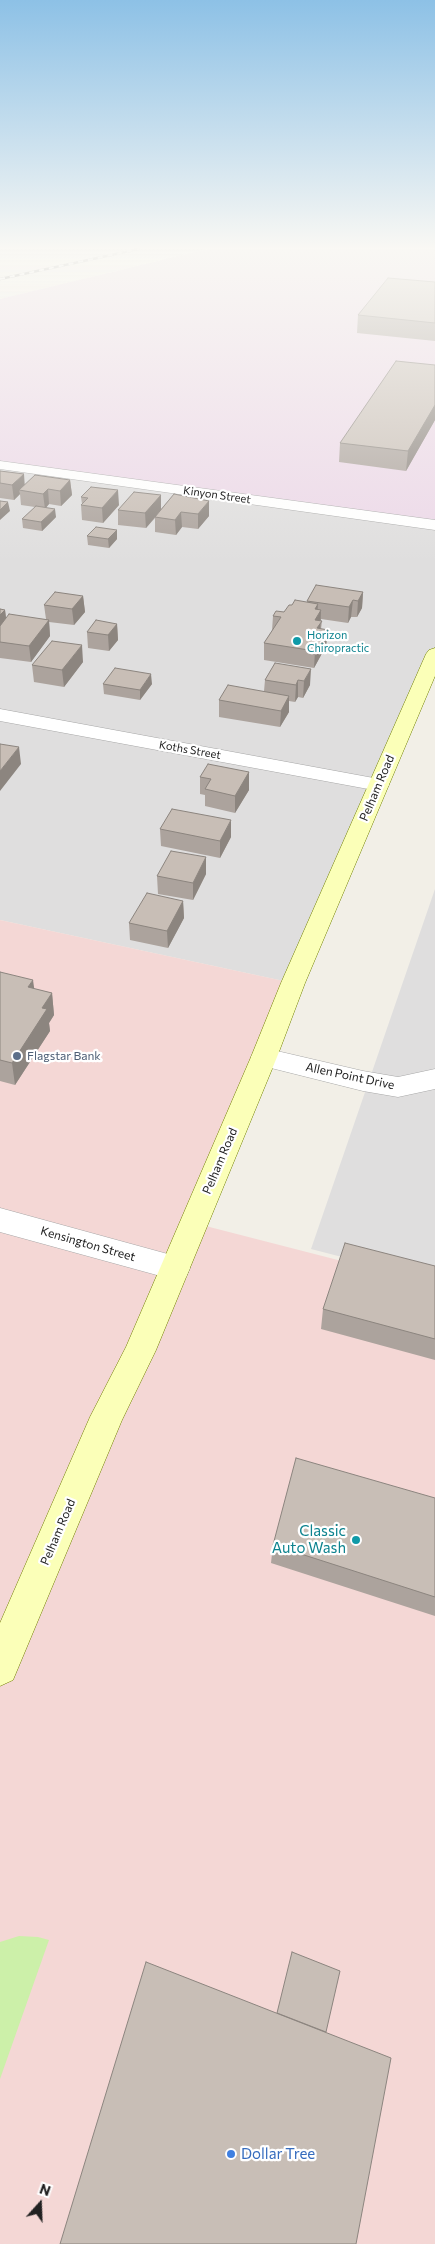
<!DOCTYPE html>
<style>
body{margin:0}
#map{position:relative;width:435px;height:2244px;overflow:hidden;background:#f2efe7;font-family:Commissioner,sans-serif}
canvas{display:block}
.north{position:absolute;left:15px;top:2179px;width:50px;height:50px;-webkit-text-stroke:4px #fff;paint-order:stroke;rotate:20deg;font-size:14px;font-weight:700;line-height:20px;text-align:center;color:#212121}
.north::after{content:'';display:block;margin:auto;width:18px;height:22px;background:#212121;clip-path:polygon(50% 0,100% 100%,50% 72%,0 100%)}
</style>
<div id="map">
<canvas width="435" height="2244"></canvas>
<div class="north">N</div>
</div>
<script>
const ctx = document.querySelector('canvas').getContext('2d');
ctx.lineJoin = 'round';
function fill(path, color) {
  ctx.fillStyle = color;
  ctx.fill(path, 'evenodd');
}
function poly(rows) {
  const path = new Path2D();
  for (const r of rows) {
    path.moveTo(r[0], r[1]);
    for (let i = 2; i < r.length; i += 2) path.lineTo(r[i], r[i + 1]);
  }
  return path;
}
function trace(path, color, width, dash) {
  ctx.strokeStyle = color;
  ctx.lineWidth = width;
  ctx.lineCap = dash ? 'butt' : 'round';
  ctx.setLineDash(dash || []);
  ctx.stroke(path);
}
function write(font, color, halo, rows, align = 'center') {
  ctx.font = font + ' Commissioner,sans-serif';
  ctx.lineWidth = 4.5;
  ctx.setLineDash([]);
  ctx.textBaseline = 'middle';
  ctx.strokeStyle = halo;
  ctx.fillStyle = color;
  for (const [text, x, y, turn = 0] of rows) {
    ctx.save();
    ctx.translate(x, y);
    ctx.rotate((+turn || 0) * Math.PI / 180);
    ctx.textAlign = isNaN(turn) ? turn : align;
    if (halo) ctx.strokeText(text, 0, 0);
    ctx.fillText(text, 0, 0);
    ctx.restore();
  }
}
fill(poly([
 [0,465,435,525,435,654,293,983,0,920],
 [435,889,435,1281,311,1249]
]), '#dfdede');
fill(poly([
 [0,920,293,983,194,1223,435,1285,435,2244,0,2244]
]), '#f4d7d5');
fill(poly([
 [208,249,435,249,435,525,0,465,0,299]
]), '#ecd8e8');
fill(poly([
 [19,1936,38,1937,49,1940,0,2079,0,1942]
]), '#ccf0a9');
const minor = poly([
 [0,461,435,520,435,530,0,469,0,461],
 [0,709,379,779,386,781,389,785,386,789,379,791,0,721,0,709],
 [264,1048,363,1071,398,1077,435,1069,435,1089,398,1097,363,1091,255,1064,251,1057,255,1050,264,1048],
 [0,1208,175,1256,186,1259,190,1268,186,1277,175,1280,0,1232,0,1208]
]);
const secondary = poly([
 [435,648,435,676,305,983,277,1057,156,1350,122,1420,13,1680,0,1686,0,1623,90,1417,126,1347,251,1057,281,983,426,654,429,650,435,648]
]);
trace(minor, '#a8a8a8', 1);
trace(secondary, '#718000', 1);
fill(minor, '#fff');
fill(secondary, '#fbffb8');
const rail = poly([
 [0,279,139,249]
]);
trace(rail, '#6f6f6f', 2.5);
trace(rail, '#fff', 2, [5]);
fill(poly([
 [435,282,435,341,357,333,358,315],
 [435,365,435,420,406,471,339,462,340,443],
 [0,471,25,485,70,480,72,495,61,506,49,504,46,507,56,517,42,531,23,528,22,519,35,507,21,505,20,494,14,500,0,498],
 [91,487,119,505,103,523,82,520,81,505,82,504,81,497],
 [174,494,209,516,198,529,182,527,176,535,155,532,155,518,146,528,118,525,118,510,161,495,161,509],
 [117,530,117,539,109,548,88,545,87,536],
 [363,592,362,608,357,617,351,617,348,623,321,619,321,621,322,621,321,629,328,630,326,646,314,668,264,660,264,643,272,631,273,616,284,612,292,605,307,602,307,601],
 [83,596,85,612,74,625,49,622,50,636,31,662,0,658,0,609,5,610,6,618,46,619,44,605],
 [117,624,118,640,109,651,88,648,87,632],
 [83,662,64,687,34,682,32,665],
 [275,663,310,685,303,698,298,697,295,702,289,701,289,712,280,727,219,717,219,700,264,691,265,680],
 [103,684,152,684,140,700,104,694],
 [249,772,249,790,235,813,205,806,205,795,200,794,200,777],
 [160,829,231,837,220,858,161,846],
 [206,857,206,874,193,900,158,894,157,876],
 [183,901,184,918,168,948,130,940,129,923],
 [0,972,35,989,52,993,54,1015,49,1023,50,1031,15,1085,0,1081],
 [435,1266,435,1360,321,1329,323,1309],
 [435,1498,435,1616,271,1563,273,1545]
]), '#aca39d');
fill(poly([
 [435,405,435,420,406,471,408,451],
 [24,474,25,489,19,490,20,494,14,500,12,485],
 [70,480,72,495,61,506,60,491],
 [48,489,49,504,45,509,43,494],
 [118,490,119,505,103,523,102,508],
 [161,495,161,510,146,528,145,513],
 [209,501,209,516,198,529,198,514],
 [8,502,10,511,0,520,0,510],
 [55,509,56,517,42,531,41,522],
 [181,512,182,527,176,535,175,520],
 [117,530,117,539,109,548,108,539],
 [363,592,362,608,357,617,358,601],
 [83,596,85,612,74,625,72,609],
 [353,600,351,617,348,623,349,607],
 [318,604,317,617,321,610,320,638,314,637,315,609],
 [5,610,7,626,0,634,0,615],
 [49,620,50,636,31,662,29,646],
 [117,624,118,640,109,651,108,635],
 [328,630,326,646,314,668,315,651],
 [82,645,83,662,64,687,62,670],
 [311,669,310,685,303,698,304,681],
 [151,674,152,684,140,700,140,690],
 [298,680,298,697,295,702,296,685],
 [289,696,289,712,280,727,281,711],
 [19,747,21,764,0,791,0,771],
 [249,772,249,790,235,813,235,796],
 [231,820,231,837,220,858,220,841],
 [206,857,206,874,193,900,193,883],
 [183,901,184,918,168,948,167,931],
 [33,980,36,1001,28,987],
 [52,993,54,1015,49,1023,50,1031,15,1085,12,1063,42,1008]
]), '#8c857f');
const building = poly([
 [388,278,435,282,435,323,358,315,388,278],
 [396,361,435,365,435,405,408,451,340,443,396,361],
 [0,471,24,474,12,485,0,483,0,471],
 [35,475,70,480,60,491,48,489,43,494,19,490,35,475],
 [91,487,118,490,102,508,81,505,88,498,81,497,91,487],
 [134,492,161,495,145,513,118,510,134,492],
 [174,494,209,501,198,514,181,512,175,520,155,517,174,494],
 [0,501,8,502,0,510,0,501],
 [36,506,55,509,41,522,22,519,36,506],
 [96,527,117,530,108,539,87,536,96,527],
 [316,585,363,592,358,601,353,600,349,607,307,601,316,585],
 [55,592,83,596,72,609,44,605,55,592],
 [295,600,318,604,315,609,321,610,315,620,322,621,317,628,328,630,315,651,264,643,281,617,273,616,276,611,284,612,289,605,292,605,295,600],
 [0,609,5,610,0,615,0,609],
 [9,614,49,620,29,646,0,642,0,626,9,614],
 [96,620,117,624,108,635,87,632,96,620],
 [52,641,82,645,62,670,32,665,52,641],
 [275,663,311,669,304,681,298,680,296,685,265,680,275,663],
 [115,668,151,674,140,690,103,684,115,668],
 [228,685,289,696,281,711,219,700,228,685],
 [0,744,19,747,0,771,0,744],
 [208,764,249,772,235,796,205,789,211,779,200,777,208,764],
 [172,809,231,820,220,841,160,829,172,809],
 [171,851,206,857,193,883,157,876,171,851],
 [147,893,183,901,167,931,129,923,147,893],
 [0,972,33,980,28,987,52,993,42,1008,47,1009,12,1063,0,1060,0,972],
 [345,1243,435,1266,435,1339,323,1309,345,1243],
 [296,1458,435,1498,435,1597,273,1545,296,1458],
 [292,1952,340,1971,326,2032,277,2013,292,1952],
 [146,1962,391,2058,356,2244,60,2244,146,1962]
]);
fill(building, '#c8beb6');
trace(building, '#8c857f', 1);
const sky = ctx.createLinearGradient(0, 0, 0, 563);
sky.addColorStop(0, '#8dc1e6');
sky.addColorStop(0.44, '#f9f8f4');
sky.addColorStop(1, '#f9f8f400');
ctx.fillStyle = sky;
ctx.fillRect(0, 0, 435, 563);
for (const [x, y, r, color] of [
 [297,641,5,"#0f9aa8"],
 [17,1056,5,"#5c6f8a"],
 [356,1540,5,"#0f9aa8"],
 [231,2154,5,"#3f7fe0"]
]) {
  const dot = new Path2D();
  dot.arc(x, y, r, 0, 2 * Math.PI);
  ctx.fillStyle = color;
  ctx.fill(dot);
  trace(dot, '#fff', 2);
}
write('11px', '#212121', '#fff', [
 ["Kinyon Street",217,495,8],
 ["Koths Street",190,750,10]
]);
write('11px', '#0d838f', '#fff', [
 ["Horizon",307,635],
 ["Chiropractic",307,648]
], 'left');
write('12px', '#212121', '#fff', [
 ["Pelham Road",377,788,-67],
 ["Allen Point Drive",350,1076,12],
 ["Pelham Road",220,1161,-67],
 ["Kensington Street",88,1244,16],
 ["Pelham Road",58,1532,-67]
]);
write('12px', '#4e5e75', '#fff', [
 ["Flagstar Bank",27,1056]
], 'left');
write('15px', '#0d838f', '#fff', [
 ["Classic",346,1531],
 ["Auto Wash",346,1548]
], 'right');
write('15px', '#366cbe', '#fff', [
 ["Dollar Tree",241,2154]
], 'left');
</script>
